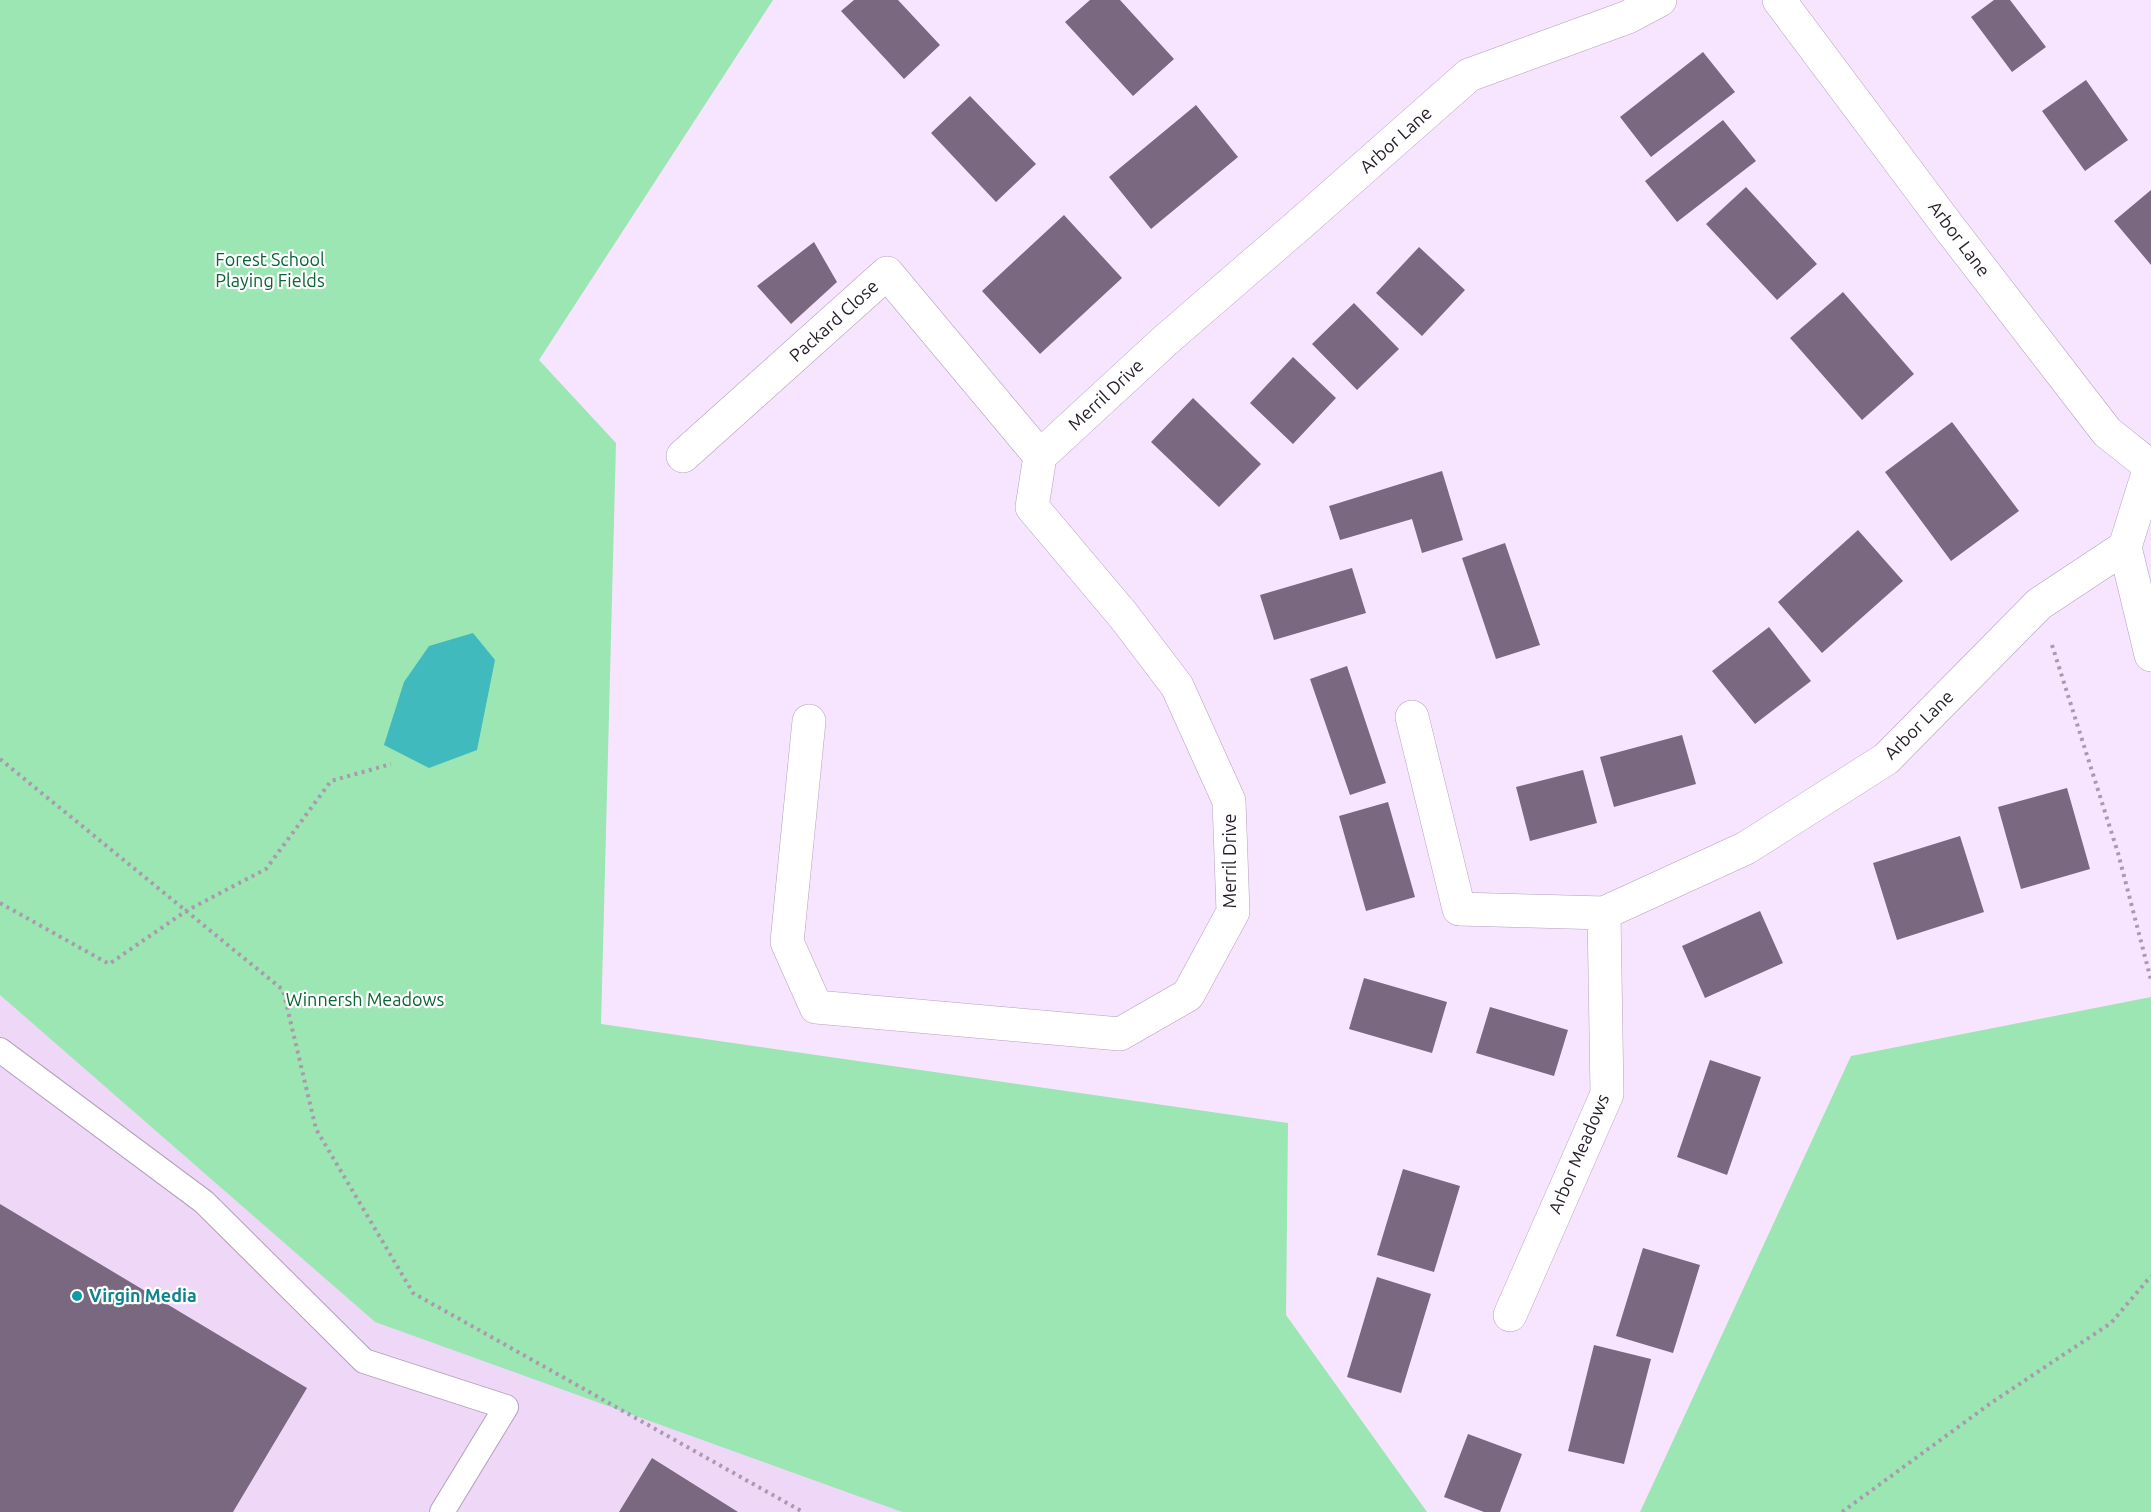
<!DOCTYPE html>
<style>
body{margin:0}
canvas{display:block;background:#f7e4ff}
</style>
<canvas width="2151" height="1512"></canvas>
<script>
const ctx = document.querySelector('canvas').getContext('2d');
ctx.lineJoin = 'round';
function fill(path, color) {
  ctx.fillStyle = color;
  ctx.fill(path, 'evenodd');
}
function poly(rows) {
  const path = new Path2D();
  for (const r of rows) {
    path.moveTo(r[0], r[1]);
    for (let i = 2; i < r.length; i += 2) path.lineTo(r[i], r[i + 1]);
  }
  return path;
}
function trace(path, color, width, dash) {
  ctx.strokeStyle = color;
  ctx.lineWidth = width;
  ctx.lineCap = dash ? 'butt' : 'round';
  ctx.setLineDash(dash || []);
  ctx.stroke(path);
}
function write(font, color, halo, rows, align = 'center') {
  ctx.font = font + ' Ubuntu,sans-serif';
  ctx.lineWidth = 4.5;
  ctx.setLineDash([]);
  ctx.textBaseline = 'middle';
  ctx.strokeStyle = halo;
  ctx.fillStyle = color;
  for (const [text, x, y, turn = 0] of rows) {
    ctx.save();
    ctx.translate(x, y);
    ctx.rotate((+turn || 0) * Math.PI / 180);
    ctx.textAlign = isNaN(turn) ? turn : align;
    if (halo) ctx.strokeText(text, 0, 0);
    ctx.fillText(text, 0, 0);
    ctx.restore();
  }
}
fill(poly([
 [0,995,375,1322,902,1512,0,1512]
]), '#eed7f7');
fill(poly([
 [0,0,773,0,539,360,616,443,601,1024,1288,1123,1286,1315,1427,1512,902,1512,375,1322,0,995],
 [2151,997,2151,1512,1640,1512,1851,1056]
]), '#9be6b2');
fill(poly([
 [473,633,495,660,477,750,429,768,384,745,404,682,429,646]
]), '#40babd');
fill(poly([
 [854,0,898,0,940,45,904,79,841,11],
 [1090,0,1120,0,1174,59,1133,96,1065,22],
 [1994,0,2010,0,2046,47,2012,72,1971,17],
 [1703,52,1735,92,1651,157,1620,117],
 [2086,80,2128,140,2085,171,2042,111],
 [970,96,1036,164,996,202,931,133],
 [1196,105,1238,157,1151,229,1109,177],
 [1723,120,1756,161,1677,222,1645,181],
 [1746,187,1817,264,1777,300,1706,224],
 [2151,190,2151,265,2114,221],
 [1064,215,1122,278,1040,354,982,291],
 [814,242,837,282,791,324,757,286],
 [1419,247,1465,290,1422,336,1376,293],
 [1843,292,1914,374,1862,420,1790,338],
 [1354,303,1399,349,1357,390,1312,344],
 [1293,357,1336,398,1293,444,1250,403],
 [1193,398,1261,464,1219,507,1151,442],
 [1952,422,2019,511,1951,561,1885,472],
 [1442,471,1463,540,1422,553,1412,519,1340,540,1329,506],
 [1858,530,1903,581,1822,653,1778,602],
 [1505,543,1540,645,1496,659,1462,558],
 [1352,568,1366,613,1274,640,1260,595],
 [1769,627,1811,681,1755,724,1712,671],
 [1347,666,1386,783,1350,795,1310,679],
 [1682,735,1696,784,1614,807,1600,757],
 [1583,770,1597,823,1530,841,1516,787],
 [2067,788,2090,869,2021,889,1998,807],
 [1388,802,1415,897,1366,911,1339,816],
 [1960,836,1984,912,1897,940,1873,863],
 [1760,911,1783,963,1705,998,1682,946],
 [1364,978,1447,1002,1432,1053,1349,1029],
 [1490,1007,1568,1030,1554,1076,1476,1053],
 [1710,1060,1761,1077,1727,1175,1677,1157],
 [1403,1169,1460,1186,1434,1272,1377,1255],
 [0,1204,307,1388,233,1512,0,1512],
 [1643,1248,1700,1265,1673,1353,1616,1336],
 [1377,1277,1431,1294,1401,1393,1347,1377],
 [1594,1345,1651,1359,1624,1464,1568,1451],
 [1468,1434,1522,1454,1500,1512,1484,1512,1444,1497],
 [652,1458,738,1512,619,1512]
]), '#79687f');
const lane = poly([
 [0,1050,204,1202,364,1361,506,1407,442,1512]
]);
const street = poly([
 [1779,0,1948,226,2107,432,2151,467],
 [683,456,887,273,1040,456],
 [2125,547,2151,655],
 [1412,717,1459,909,1604,913,1746,848,1886,759,2039,604,2125,547,2150,467],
 [809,721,787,942,816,1007,1120,1034,1188,995,1233,912,1229,801,1177,686,1123,615,1032,507,1040,456,1168,338,1300,224,1469,75,1628,17,1660,0],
 [1510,1315,1607,1094,1604,913]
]);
trace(lane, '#b3a2ba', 26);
trace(street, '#b3a2ba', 34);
trace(poly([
 [2052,645,2118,853,2151,980],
 [0,759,283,990,316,1129,413,1293,803,1512],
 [0,903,109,964,186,911,266,869,331,781,391,764],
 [1842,1512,1991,1403,2111,1323,2151,1276]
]), '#a99aaf', 4, [3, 4.5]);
trace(lane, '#fff', 24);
trace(street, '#fff', 33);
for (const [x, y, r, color] of [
 [77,1296,6,"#0f9aa8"]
]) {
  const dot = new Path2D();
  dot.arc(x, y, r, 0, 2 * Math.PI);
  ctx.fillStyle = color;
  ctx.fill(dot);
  trace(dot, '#fff', 2);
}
write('18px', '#241d27', '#fff', [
 ["Arbor Lane",1396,140,-42],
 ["Arbor Lane",1959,239,53],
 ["Packard Close",834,321,-42],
 ["Merril Drive",1106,395,-43],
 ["Arbor Lane",1919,725,-45],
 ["Merril Drive",1230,861,-90],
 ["Arbor Meadows",1579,1154,-67]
]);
write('18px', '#0a6435', '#fff', [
 ["Forest School",270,260],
 ["Playing Fields",270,281],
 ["Winnersh Meadows",365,1000]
]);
write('bold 18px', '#0d838f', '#fff', [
 ["Virgin Media",89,1296]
], 'left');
</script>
